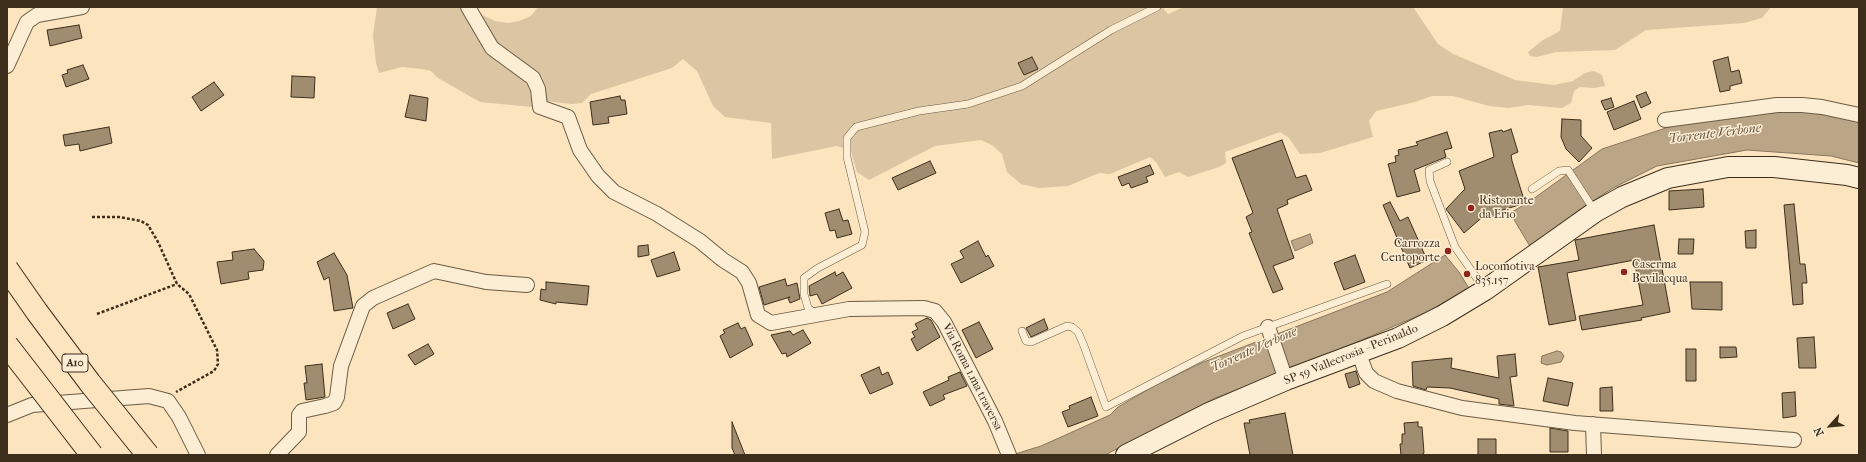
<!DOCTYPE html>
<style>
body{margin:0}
#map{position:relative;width:1866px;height:462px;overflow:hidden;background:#fbe4be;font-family:"IM FELL French Canon",serif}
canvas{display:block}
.frame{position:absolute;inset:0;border:8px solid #3d2e1c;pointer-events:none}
.north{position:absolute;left:1810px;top:406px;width:40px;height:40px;-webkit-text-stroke:3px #fcedd5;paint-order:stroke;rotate:243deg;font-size:11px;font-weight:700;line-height:16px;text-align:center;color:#3d2e1c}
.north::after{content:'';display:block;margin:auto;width:14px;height:18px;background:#3d2e1c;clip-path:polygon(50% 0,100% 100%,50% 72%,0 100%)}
</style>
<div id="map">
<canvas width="1866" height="462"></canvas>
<div class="frame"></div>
<div class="north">N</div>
</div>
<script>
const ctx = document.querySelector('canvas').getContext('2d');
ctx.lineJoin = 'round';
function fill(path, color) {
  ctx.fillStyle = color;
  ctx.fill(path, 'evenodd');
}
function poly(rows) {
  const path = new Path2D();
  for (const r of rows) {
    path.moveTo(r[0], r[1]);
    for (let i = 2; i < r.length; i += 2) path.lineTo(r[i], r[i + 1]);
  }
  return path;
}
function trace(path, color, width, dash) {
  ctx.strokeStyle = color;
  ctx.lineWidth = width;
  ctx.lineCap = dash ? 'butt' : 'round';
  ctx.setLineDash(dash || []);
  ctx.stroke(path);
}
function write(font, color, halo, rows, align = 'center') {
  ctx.font = font + ' "IM FELL French Canon",serif';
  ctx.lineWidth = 3;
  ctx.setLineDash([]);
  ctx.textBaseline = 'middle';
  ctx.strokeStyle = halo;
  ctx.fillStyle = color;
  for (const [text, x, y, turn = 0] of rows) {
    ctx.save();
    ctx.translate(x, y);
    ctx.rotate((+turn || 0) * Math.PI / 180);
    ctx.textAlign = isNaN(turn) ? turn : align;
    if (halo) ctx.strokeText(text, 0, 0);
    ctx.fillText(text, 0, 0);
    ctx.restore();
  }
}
fill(poly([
 [377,7,461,7,481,39,529,81,533,91,532,107,480,102,438,78,431,71,422,69,402,67,379,73,376,63,373,35],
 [538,7,1162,7,1168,14,1184,7,1413,7,1438,44,1453,54,1515,80,1554,85,1573,81,1585,73,1594,71,1602,75,1605,86,1594,88,1580,87,1574,91,1571,103,1562,108,1528,105,1509,108,1489,106,1453,96,1432,96,1415,102,1376,111,1369,121,1373,137,1320,153,1300,154,1289,138,1280,132,1225,152,1226,163,1219,167,1188,177,1179,172,1165,177,1156,162,1150,157,1110,174,1099,173,1068,186,1039,188,1021,184,1007,172,1002,154,992,145,981,140,935,146,869,180,857,172,851,151,837,146,772,159,771,123,725,117,713,106,697,71,683,59,672,68,591,94,582,103,571,104,546,101,541,90,542,77,499,49,480,14,495,21,508,23,519,21,531,16],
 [1563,7,1771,7,1762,18,1744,23,1646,30,1615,50,1556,52,1537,57,1530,56,1528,52,1543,40,1560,31]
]), '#dbc5a2');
const water = poly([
 [1777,112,1809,112,1851,119,1859,122,1859,163,1831,156,1747,150,1657,166,1613,188,1579,210,1531,248,1510,213,1529,202,1602,149,1675,125,1777,112],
 [1310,234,1313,243,1295,251,1291,241,1310,234],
 [1445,255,1459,272,1470,290,1420,315,1329,354,1215,398,1105,455,1012,455,1041,446,1110,415,1118,407,1156,385,1201,363,1387,292,1445,255],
 [1557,351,1561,352,1564,356,1561,362,1547,365,1541,363,1542,356,1557,351]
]);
fill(water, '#baa687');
trace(water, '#88765c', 1);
const building = poly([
 [79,25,82,38,50,46,47,30,79,25],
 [1032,57,1038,69,1024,75,1018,63,1032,57],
 [1728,57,1731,72,1739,70,1742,83,1730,86,1730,90,1720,92,1713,61,1728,57],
 [83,65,89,79,66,87,62,75,68,73,67,70,83,65],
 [292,76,315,77,314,98,291,97,292,76],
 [214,82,224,95,201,111,192,97,214,82],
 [1646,92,1651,103,1641,108,1636,96,1646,92],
 [410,95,428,98,426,121,405,117,410,95],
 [620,96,621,100,625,100,627,114,608,117,609,123,593,125,590,102,620,96],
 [1611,98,1614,107,1605,110,1601,101,1611,98],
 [1634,101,1641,119,1614,130,1607,112,1634,101],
 [1562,119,1581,120,1581,136,1592,148,1579,162,1566,149,1561,137,1562,119],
 [109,127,112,143,80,151,79,144,65,146,63,135,109,127],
 [1511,129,1518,152,1511,155,1512,161,1525,203,1500,211,1490,219,1486,214,1464,233,1446,209,1465,189,1459,171,1494,157,1489,133,1502,130,1503,132,1511,129],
 [1447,132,1452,148,1444,150,1446,157,1414,170,1420,191,1397,197,1388,164,1396,162,1395,156,1399,155,1398,150,1418,145,1416,142,1447,132],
 [1282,140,1296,178,1306,175,1312,190,1287,200,1288,204,1277,209,1294,258,1273,266,1283,289,1273,293,1249,233,1252,232,1246,217,1253,213,1232,158,1282,140],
 [930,161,936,173,898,190,892,178,930,161],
 [1150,165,1154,174,1146,177,1148,182,1131,188,1129,183,1122,186,1118,177,1150,165],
 [1703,189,1704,207,1669,210,1669,191,1703,189],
 [1390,202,1400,221,1408,217,1427,260,1410,268,1383,205,1390,202],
 [1794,204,1800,264,1805,264,1807,283,1802,283,1803,304,1793,305,1784,205,1794,204],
 [839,209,843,221,848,220,852,234,837,238,835,230,830,231,825,213,839,209],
 [1654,225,1670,312,1641,318,1642,320,1582,330,1579,316,1643,305,1634,260,1567,273,1576,320,1549,325,1538,267,1579,260,1575,240,1654,225],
 [1756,230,1756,248,1746,248,1745,231,1756,230],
 [1679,239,1694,239,1693,254,1678,254,1679,239],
 [978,241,986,257,988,255,994,266,961,283,951,264,964,258,960,251,978,241],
 [648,245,649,255,638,257,638,246,648,245],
 [254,249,264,261,263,270,248,272,249,279,221,284,217,262,233,260,232,252,254,249],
 [674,252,680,270,657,277,651,260,674,252],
 [334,253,347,275,353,308,334,311,329,277,324,280,317,262,334,253],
 [1355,255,1365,282,1344,290,1334,263,1355,255],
 [835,272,836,276,843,272,852,288,822,304,817,294,810,296,809,286,835,272],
 [785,279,787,286,797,283,800,299,790,303,788,298,790,297,764,305,759,287,785,279],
 [546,282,589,286,587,305,556,302,556,304,540,300,541,289,546,290,546,282],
 [1690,282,1722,282,1722,310,1692,309,1690,282],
 [408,304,415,319,393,329,387,313,408,304],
 [927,318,931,320,940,337,917,351,911,339,915,337,912,332,918,329,915,324,927,318],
 [1044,319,1048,329,1031,337,1026,328,1044,319],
 [979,322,993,349,976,358,962,330,979,322],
 [738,323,741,329,745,327,753,345,730,358,720,336,725,333,723,330,738,323],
 [803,330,811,343,787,357,786,353,782,354,771,335,790,331,793,335,803,330],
 [1814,337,1816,368,1799,368,1797,338,1814,337],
 [428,344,434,354,415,365,408,355,428,344],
 [1720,347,1736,347,1737,357,1720,358,1720,347],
 [1686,349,1696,349,1696,381,1686,381,1686,349],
 [1515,354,1517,376,1510,377,1514,406,1499,404,1499,399,1450,388,1427,387,1426,390,1413,386,1412,362,1452,358,1451,368,1499,378,1497,356,1515,354],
 [322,364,325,397,306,400,304,383,307,383,305,366,322,364],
 [879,367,882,375,888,372,893,384,870,394,861,375,879,367],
 [1356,371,1360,384,1349,388,1345,374,1356,371],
 [960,372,967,386,943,395,945,399,930,406,923,392,949,380,948,377,960,372],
 [1548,378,1573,383,1568,406,1543,401,1548,378],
 [1612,387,1613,411,1600,411,1600,388,1612,387],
 [1795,392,1796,416,1783,418,1782,393,1795,392],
 [1091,397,1098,416,1068,427,1062,412,1070,409,1069,406,1091,397],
 [1285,413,1293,455,1250,455,1244,423,1250,423,1249,420,1285,413],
 [732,422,745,455,735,455,732,448,732,422],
 [1418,422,1418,427,1422,427,1424,453,1421,455,1401,455,1400,444,1402,444,1402,434,1405,434,1404,423,1418,422],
 [1550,428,1568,431,1568,452,1550,452,1550,428],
 [1478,439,1496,439,1496,455,1478,455,1478,439]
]);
fill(building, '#a08d70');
trace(building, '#3d2e1c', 1);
const service = poly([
 [1447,162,1429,170,1430,181,1455,247,1485,290],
 [1532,189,1559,171,1568,170,1594,210],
 [816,314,808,308,804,294,804,278,818,268,862,245,865,232,847,157,847,138,856,127,919,111,968,104,1022,86,1111,30,1157,7],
 [1022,331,1026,341,1031,342,1067,326,1072,327,1078,332,1084,346,1106,407,1243,336,1387,284]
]);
const minor = poly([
 [468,7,492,48,533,78,538,89,540,107,568,117,580,150,598,176,614,192,657,214,700,241,723,260,742,272,749,283,758,315,771,323,849,309,924,308,935,311,944,322,995,421,1009,455],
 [7,66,27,22,37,15,82,7],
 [1665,120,1777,105,1802,105,1822,107,1859,115],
 [1268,327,1286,380],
 [1359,354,1366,373,1374,381,1397,391,1462,408,1575,423,1794,440],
 [7,415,32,405,149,396,168,401,179,417,198,455],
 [1593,424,1594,455],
 [277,455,299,432,299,415,302,411,325,406,334,403,337,397,341,366,363,306,373,298,434,271,486,282,527,285]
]);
const secondary = poly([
 [1126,455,1209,413,1286,380,1398,338,1442,316,1485,290,1595,212,1622,197,1668,178,1728,167,1774,167,1847,175,1859,178]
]);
trace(service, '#6c5c44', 8);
trace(minor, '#6c5c44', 16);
trace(secondary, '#3d2e1c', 22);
trace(poly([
 [92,217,119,217,141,221,148,225,158,242,177,284,189,294,217,350,218,364,214,371,176,392],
 [97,314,177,284]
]), '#3d2e1c', 2.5, [3, 2]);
trace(service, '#fcedd5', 7);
trace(minor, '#fcedd5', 14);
trace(secondary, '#fcedd5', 20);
const motorwayBridge = poly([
 [7,269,37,312,90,383,148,455],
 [7,345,92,455]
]);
trace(motorwayBridge, '#3d2e1c', 24, []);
trace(motorwayBridge, '#fbe4be', 22);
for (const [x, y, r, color] of [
 [1471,208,4,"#8f2418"],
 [1448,251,4,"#8f2418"],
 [1624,272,4,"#8f2418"],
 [1467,274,4,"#8f2418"]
]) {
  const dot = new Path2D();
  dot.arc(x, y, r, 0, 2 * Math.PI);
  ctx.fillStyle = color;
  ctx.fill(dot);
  trace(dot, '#fcedd5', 1.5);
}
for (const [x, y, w] of [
 [75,363,26]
]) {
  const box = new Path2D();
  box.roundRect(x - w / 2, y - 9, w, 18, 3);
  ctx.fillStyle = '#fcedd5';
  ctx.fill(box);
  trace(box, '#3d2e1c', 1);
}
write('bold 11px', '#3d2e1c', null, [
 ["A10",75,363]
]);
write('12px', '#3d2e1c', '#fcedd5', [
 ["Ristorante",1479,201],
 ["da Erio",1479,215],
 ["Carrozza",1440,244,"right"],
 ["Centoporte",1440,258,"right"],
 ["Caserma",1632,265],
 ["Bevilacqua",1632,279],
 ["Locomotiva",1475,267],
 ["835.157",1475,281]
], 'left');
write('12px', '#3d2e1c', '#fcedd5', [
 ["SP 59 Vallecrosia - Perinaldo",1351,355,-22],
 ["Via Roma 1.ma traversa",972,377,63]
]);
write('italic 13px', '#62523c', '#fcedd5', [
 ["Torrente Verbone",1715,134,-7],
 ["Torrente Verbone",1254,350,-24]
]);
</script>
